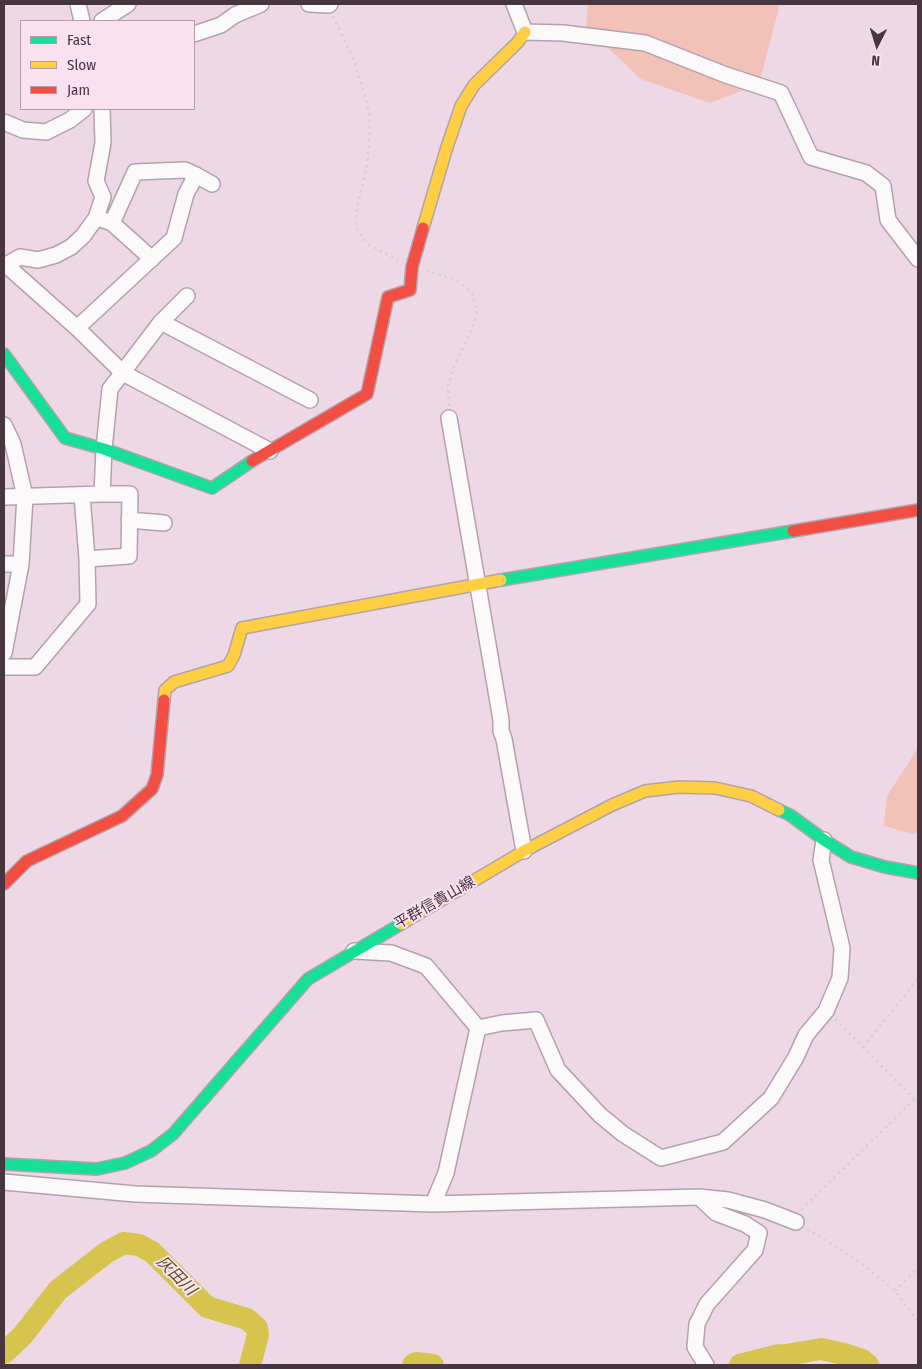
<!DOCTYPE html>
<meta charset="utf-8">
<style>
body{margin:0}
#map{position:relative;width:922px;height:1369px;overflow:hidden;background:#eed8e5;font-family:"Fira Sans Condensed",sans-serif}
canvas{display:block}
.frame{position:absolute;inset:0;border:5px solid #473640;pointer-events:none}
.legend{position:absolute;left:20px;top:20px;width:175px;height:90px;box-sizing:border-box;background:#fae1ef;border:1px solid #b29da9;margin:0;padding:6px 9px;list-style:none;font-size:15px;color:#473640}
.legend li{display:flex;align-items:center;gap:10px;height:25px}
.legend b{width:25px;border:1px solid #b29da9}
.north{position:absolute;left:852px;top:20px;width:50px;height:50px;-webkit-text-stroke:4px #fae1ef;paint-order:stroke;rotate:185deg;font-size:14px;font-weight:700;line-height:20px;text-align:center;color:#473640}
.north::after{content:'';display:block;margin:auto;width:18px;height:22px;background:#473640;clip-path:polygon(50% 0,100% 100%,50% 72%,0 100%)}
</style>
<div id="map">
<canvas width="922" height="1369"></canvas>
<div class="frame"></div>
<ul class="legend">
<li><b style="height:6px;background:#16e098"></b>Fast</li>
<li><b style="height:6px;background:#ffcf43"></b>Slow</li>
<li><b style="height:6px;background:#f24e42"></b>Jam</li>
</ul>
<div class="north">N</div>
</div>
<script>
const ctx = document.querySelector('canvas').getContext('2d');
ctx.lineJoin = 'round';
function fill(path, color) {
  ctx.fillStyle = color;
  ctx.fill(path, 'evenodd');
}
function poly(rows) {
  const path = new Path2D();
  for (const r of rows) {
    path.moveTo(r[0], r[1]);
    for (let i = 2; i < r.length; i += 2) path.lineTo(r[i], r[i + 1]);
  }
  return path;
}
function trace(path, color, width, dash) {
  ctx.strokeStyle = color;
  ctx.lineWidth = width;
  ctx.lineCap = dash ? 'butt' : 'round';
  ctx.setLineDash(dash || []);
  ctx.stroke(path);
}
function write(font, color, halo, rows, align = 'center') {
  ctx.font = font + ' "Fira Sans Condensed","Noto Sans JP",sans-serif';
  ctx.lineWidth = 4;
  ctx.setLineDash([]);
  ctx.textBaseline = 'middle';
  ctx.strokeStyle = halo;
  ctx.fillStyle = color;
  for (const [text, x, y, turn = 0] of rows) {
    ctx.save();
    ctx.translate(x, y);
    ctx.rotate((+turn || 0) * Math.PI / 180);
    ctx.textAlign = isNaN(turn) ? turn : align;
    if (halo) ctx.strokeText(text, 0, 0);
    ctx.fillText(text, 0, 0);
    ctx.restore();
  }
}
fill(poly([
 [588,4,780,4,759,84,710,103,641,79,586,27],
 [918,748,918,832,913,834,884,826,887,796]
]), '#f2c1b7');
trace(poly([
 [4,1353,23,1335,58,1290,107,1252,124,1243,139,1245,152,1252,207,1307,247,1319,257,1328,258,1335,250,1365],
 [413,1365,416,1363,433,1365],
 [740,1365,779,1355,780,1356,821,1349,844,1354,862,1360,868,1365]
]), '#d6c44f', 22);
const street = poly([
 [78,4,82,21],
 [309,4,329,5,330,4],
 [514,4,525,32,563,33,645,43,726,75,781,93,811,157,866,173,883,186,888,220,918,259],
 [102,21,128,4],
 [194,34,221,25,235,15,261,4],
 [4,122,23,130,46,132,70,120,84,109],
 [196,175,212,184],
 [103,220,112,223,152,259],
 [6,265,77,328,123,373,270,451],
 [4,266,20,257,38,260,56,255,71,247,83,236,96,218,103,197,96,181,103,143,102,109],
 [161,322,310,400],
 [77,328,174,238,186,194,196,175,185,170,135,172,112,223],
 [449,418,501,720,501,731,504,739,524,851],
 [4,425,13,444,25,497,21,564,4,653],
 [4,497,102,494,104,449,110,389,161,322,187,296],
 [129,520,164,523],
 [87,559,129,556,130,494,102,494],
 [4,564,21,564],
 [4,667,35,667,88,604,87,559,82,495],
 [354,951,391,953,426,966,478,1028],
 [478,1028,502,1023,536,1020,558,1070,600,1115,623,1134,661,1158,723,1142,771,1098,796,1057,806,1035,826,1011,840,978,842,948,821,860,824,840],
 [4,1182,135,1194,433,1204,699,1197,728,1200,765,1210,796,1222],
 [699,1197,716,1213,745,1224,759,1233,755,1250,707,1304,697,1324,695,1347,706,1365],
 [433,1204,446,1173,478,1028]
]);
const fast = poly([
 [4,354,65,438,104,449,212,488,252,461],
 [501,580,793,531],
 [779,810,790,815,824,840,851,857,885,867,918,873],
 [4,1164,97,1169,125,1163,151,1151,173,1134,308,979,401,924]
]);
const slow = poly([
 [423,228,447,147,461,106,474,85,518,42,525,32],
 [164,700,165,690,174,682,228,666,234,655,242,628,501,580],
 [401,924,524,851,612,805,645,791,679,787,715,788,751,796,779,810]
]);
const jam = poly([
 [252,461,367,394,388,297,410,290,412,267,423,228],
 [793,531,918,510],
 [4,884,27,861,122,816,152,789,157,775,164,700]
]);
trace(street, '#b3a2ac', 18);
trace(fast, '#b3a2ac', 14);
trace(slow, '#b3a2ac', 14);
trace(jam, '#b3a2ac', 14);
trace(poly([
 [333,16,355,63,369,112,370,130,367,166,357,208,356,228,368,244,398,260],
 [426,271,457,280,472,293,477,312,470,333,455,364,448,386,449,407],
 [835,1019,918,1103],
 [863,1047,918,979],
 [801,1210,918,1096],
 [807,1229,860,1262,895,1291,918,1321],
 [895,1291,918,1268]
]), '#d7d0d4', 2.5, [2.5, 4]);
trace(street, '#fcf9fb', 15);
trace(fast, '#16e098', 11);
trace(slow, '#ffcf43', 11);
trace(jam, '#f24e42', 11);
write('15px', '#473640', '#fae1ef', [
 ["平群信貴山線",435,903,-30]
]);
write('italic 16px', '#575017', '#fae1ef', [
 ["灰田川",176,1276,45]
]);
</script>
